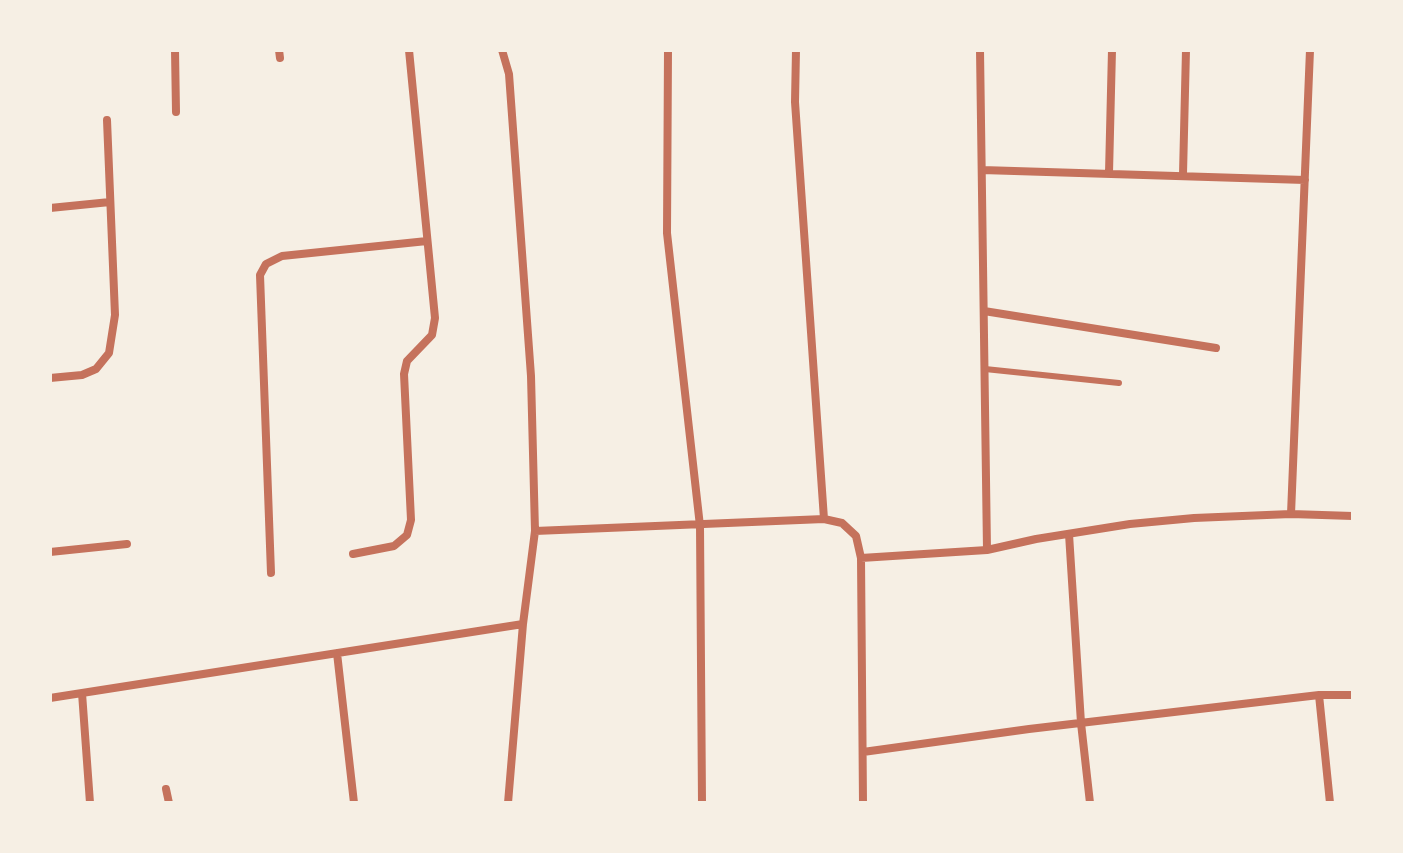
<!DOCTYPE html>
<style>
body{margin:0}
#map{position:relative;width:1403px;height:853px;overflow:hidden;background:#f6efe4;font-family:Manrope,sans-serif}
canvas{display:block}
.frame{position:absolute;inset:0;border:52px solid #f6efe4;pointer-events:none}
</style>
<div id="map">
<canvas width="1403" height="853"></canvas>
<div class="frame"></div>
</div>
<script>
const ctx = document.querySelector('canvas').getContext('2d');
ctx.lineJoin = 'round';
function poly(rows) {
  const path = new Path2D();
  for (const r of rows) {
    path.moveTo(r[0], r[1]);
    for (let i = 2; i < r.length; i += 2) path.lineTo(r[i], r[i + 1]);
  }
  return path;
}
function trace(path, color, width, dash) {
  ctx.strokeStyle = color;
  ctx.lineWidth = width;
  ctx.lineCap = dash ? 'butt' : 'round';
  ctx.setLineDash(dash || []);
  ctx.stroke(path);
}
trace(poly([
 [985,369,1119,383]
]), '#c5725c', 6);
trace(poly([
 [175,50,176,112],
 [279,50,280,58],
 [502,50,509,74,531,376,535,531],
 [668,50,667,233,700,526,702,803],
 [796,50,795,102,824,519],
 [1310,50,1291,514,1353,516],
 [982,170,1305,180],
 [1109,173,1112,50],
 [1183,174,1186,50],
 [50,208,110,202],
 [984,311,1216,348],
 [50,378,82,375,96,369,109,353,115,315,107,120],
 [1069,534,1081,723,1090,803],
 [987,550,1036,539,1130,524,1194,518,1291,514],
 [50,552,127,544],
 [353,554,394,546,407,535,411,520,404,374,407,361,432,335,435,318,409,50],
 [861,558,863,803],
 [271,573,260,275,266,264,282,256,427,241],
 [337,653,354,803],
 [82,693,90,803],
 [50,698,523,624,535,531,824,519,842,523,856,536,861,558,987,550,980,50],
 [863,752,1029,729,1319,695],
 [166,789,169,803],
 [508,803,523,624],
 [1330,803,1319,695,1353,695]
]), '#c5725c', 8);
</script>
